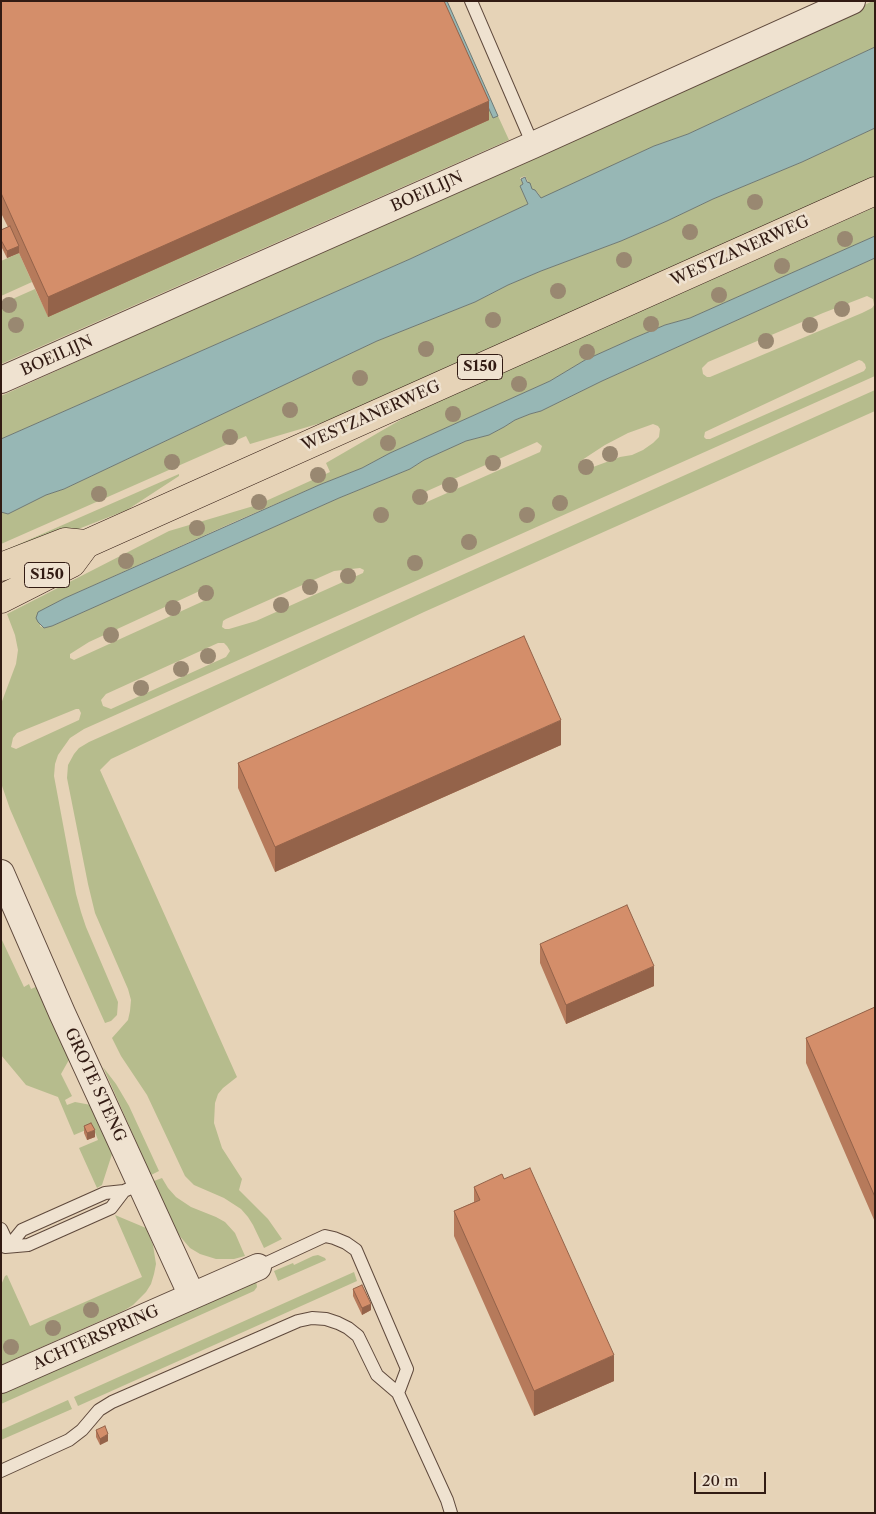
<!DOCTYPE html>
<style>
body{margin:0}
#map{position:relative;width:876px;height:1514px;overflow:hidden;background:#e6d3b7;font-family:"Libre Caslon Text",serif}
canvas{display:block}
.frame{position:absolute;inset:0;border:2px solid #321b13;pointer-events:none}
.scale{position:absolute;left:694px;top:1472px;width:72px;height:22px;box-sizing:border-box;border:2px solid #321b13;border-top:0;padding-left:6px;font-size:15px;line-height:18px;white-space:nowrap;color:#321b13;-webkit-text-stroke:4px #efe2d0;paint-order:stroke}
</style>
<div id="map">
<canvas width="876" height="1514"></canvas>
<div class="frame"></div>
<div class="scale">20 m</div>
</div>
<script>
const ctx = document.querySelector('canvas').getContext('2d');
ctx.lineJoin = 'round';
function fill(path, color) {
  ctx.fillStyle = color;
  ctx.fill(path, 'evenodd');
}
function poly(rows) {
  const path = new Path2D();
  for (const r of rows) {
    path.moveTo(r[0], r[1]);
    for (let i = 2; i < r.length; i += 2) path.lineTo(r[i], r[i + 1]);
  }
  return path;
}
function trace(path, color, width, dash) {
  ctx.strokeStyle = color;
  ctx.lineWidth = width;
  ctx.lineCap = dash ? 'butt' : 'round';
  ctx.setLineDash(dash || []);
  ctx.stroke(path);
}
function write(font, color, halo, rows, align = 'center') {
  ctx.font = font + ' "Libre Caslon Text",serif';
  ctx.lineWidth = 5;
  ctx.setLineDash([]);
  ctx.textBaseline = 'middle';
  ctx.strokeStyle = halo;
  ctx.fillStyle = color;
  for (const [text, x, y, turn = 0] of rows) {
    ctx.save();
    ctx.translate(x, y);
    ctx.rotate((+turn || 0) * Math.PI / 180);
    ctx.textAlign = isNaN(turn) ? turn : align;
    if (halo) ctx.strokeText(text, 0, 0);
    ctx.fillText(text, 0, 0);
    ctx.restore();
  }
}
fill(poly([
 [441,1,493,118,498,116,509,140,1,364,1,304,35,289,48,316],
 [873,1,875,1,875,47,688,134,654,146,541,199,538,193,532,189,525,176,520,178,523,184,520,186,528,204,410,259,1,439,1,396],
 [875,128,875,176,331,420,250,444,246,436,1,544,1,512,8,514,46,495,64,489,377,341,475,302,508,285,541,271,621,241,667,221,713,199,802,162],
 [875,207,875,236,690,318,665,325,634,338,585,360,550,381,390,453,362,468,319,485,234,522,65,598,41,611,40,626,44,628,52,626,339,498,410,469,424,460,466,441,489,435,504,427,515,420,530,414,541,411,602,381,875,258,875,376,84,729,70,738,58,755,55,764,54,776,76,894,81,912,86,927,118,1002,117,1015,111,1021,105,1023,27,848,10,809,1,783,1,704,16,664,18,650,15,635,7,614,169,531,257,505,330,472,326,463,414,412],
 [867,296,873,299,874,305,872,308,862,313,710,377,707,377,703,374,702,368,708,362,823,313],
 [859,360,862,361,865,364,866,368,864,371,710,439,706,439,704,437,705,432,707,431],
 [653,424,658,426,660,429,659,437,653,443,643,450,632,455,620,457,585,470,581,469,579,466,580,462,582,460,605,445,628,433],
 [537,442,542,446,540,452,420,505,415,502,414,499,416,496],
 [360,568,364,570,363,573,256,621,229,629,225,629,222,627,223,621,226,619,334,571],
 [204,589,209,590,211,592,211,596,208,599,74,660,70,658,70,654,89,642],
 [218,643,224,643,227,646,230,651,226,657,111,709,103,706,101,700,106,694],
 [76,709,79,709,81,713,79,720,16,749,11,747,13,738,17,733],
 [19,253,32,282,1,296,1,261],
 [875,390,875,411,424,612,111,759,100,770,237,1077,223,1088,218,1094,215,1103,214,1123,222,1148,242,1179,239,1190,268,1219,282,1239,264,1248,253,1225,248,1217,241,1209,224,1198,194,1185,185,1176,147,1095,121,1056,112,1038,128,1020,130,1011,131,1000,128,989,95,913,88,884,67,778,68,765,74,754,79,748,89,742],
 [179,474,179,476,127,510,22,551,1,552],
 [1,938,24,987,29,984,31,989,38,986,70,1058,61,1074,72,1096,65,1100,67,1105,75,1102,91,1105,112,1154,102,1185,97,1188,79,1148,98,1140,93,1127,74,1135,58,1097,26,1085,1,1055],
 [103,1067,116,1084,129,1106,159,1171,151,1175],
 [162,1178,168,1188,176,1197,191,1207,216,1217,225,1222,235,1233,245,1256,234,1259,216,1259,200,1254,190,1248,178,1234,154,1181],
 [115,1215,146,1228,153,1245,156,1264,154,1274,151,1284,146,1292,133,1305,125,1310,1,1365,1,1285,5,1276,7,1275,30,1326,142,1277],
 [318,1255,325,1258,326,1260,278,1281,274,1271,293,1263,294,1265,313,1256],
 [354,1272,357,1281,78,1406,74,1397],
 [256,1280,257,1287,254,1291,1,1404,1,1393],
 [68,1400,72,1409,1,1440,1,1430]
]), '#b6bc8d');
const water = poly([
 [441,1,447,1,498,116,493,118,441,1],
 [875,47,875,128,802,162,713,199,667,221,621,241,541,271,508,285,475,302,377,341,64,489,46,495,8,514,1,512,1,439,410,259,528,204,520,186,523,184,521,179,525,177,527,182,530,183,532,189,535,190,541,198,654,146,688,134,875,47],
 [875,236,875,258,602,381,541,411,530,414,515,420,504,427,489,435,466,441,424,460,410,469,339,498,52,626,44,628,38,622,36,618,38,612,65,598,319,485,362,468,390,453,550,381,585,360,634,338,665,325,690,318,875,236]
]);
fill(water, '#97b7b5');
trace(water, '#6f7974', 1);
const lane = poly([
 [471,1,533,145],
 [1,1229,9,1246],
 [9,1246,22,1230,105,1193,124,1191,140,1184],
 [5,1247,28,1245,111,1208,124,1191],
 [258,1267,325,1236,334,1238,346,1243,356,1250,407,1369,398,1393],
 [1,1471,69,1440,82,1430,99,1410,112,1402,298,1321,312,1318,326,1319,338,1323,348,1328,358,1336,377,1375,398,1393,447,1500,451,1513]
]);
const street = poly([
 [1,380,533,145,852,1],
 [1,873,62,1013,192,1296],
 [1,1380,258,1267]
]);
const primary = poly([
 [1,567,65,542,86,544,875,191],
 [1,599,72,563,86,544]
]);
trace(lane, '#5f493c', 14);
trace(street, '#5f493c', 28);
trace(primary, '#321b13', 29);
trace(lane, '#efe2d0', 12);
trace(street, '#efe2d0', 26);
trace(primary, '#e6d3b7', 28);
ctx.fillStyle = '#998871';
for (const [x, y] of [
 [755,202],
 [690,232],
 [845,239],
 [624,260],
 [782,266],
 [558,291],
 [719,295],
 [9,305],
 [842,309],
 [493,320],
 [651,324],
 [16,325],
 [810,325],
 [766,341],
 [426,349],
 [587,352],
 [360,378],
 [519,384],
 [290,410],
 [453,414],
 [230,437],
 [388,443],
 [610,454],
 [172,462],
 [493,463],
 [586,467],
 [318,475],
 [450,485],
 [99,494],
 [420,497],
 [259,502],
 [560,503],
 [381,515],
 [527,515],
 [197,528],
 [469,542],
 [126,561],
 [415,563],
 [348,576],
 [310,587],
 [206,593],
 [281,605],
 [173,608],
 [111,635],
 [208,656],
 [181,669],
 [141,688],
 [91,1310],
 [53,1328],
 [11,1347]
]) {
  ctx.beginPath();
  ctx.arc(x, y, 8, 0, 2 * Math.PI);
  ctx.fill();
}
fill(poly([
 [1,1,489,120,48,317,19,253,7,258,1,246,1,230,8,227,1,213],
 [561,745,275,872,238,788,238,763],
 [540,944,654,986,566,1024,540,963],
 [875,1007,875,1222,806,1063,806,1038],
 [84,1126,95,1137,87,1140,84,1133],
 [504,1179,614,1381,534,1416,454,1236,454,1211,474,1202,474,1187],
 [353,1289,371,1310,362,1315,353,1296],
 [96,1430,108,1441,100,1445,96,1437]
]), '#b67a5b');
fill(poly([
 [489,101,489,120,48,317,48,297],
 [19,246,19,253,7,258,7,251],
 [561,720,561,745,275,872,275,847],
 [654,966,654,986,566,1024,566,1005],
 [95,1130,95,1137,87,1140,87,1133],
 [371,1304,371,1310,362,1315,362,1308],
 [614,1355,614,1381,534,1416,534,1391],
 [108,1434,108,1441,100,1445,100,1439]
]), '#94634a');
const building = poly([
 [1,1,444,1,489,101,48,297,1,193,1,1],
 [10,226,19,246,7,251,1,240,1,230,10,226],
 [524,636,561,720,275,847,238,763,524,636],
 [627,905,654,966,566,1005,540,944,627,905],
 [875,1007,875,1197,806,1038,875,1007],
 [91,1123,95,1130,87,1133,84,1126,91,1123],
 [530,1168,614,1355,534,1391,454,1211,480,1200,474,1187,502,1174,504,1179,530,1168],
 [362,1285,371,1304,362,1308,353,1289,362,1285],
 [105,1426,108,1434,100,1439,96,1430,105,1426]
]);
fill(building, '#d48e6a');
trace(building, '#94634a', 1);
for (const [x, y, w] of [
 [480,367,45],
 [47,575,45]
]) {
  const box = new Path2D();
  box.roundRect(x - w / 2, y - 12.5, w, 25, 4);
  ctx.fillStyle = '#efe2d0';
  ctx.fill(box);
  trace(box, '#321b13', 1);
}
write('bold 15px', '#321b13', null, [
 ["S150",480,367],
 ["S150",47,575]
]);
write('16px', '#321b13', '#efe2d0', [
 ["BOEILIJN",427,192,-24],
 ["WESTZANERWEG",740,251,-24],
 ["BOEILIJN",57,356,-24],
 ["WESTZANERWEG",371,416,-24],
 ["GROTE STENG",95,1085,65],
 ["ACHTERSPRING",96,1338,-24]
]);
</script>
